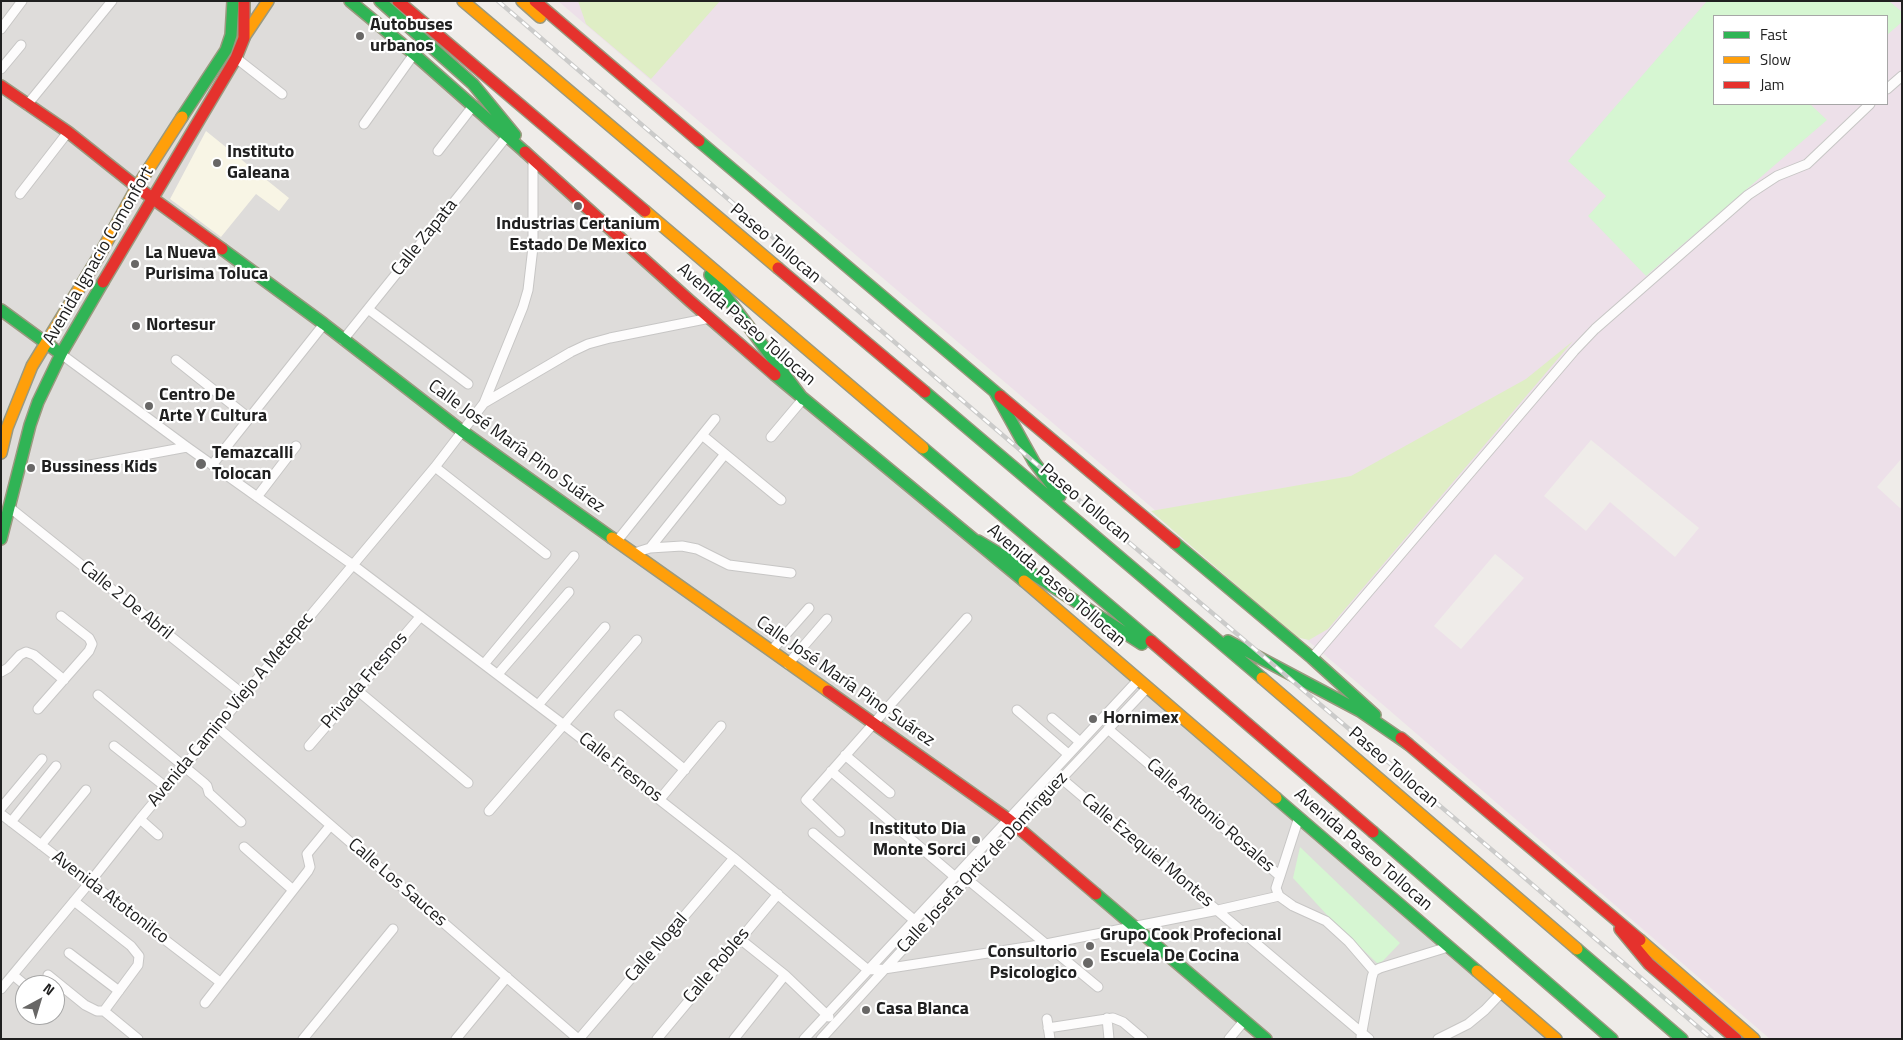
<!DOCTYPE html>
<meta charset="utf-8">
<style>
body{margin:0}
#map{position:relative;width:1903px;height:1040px;overflow:hidden;background:#efece9;font-family:"Titillium Web",sans-serif}
canvas{display:block}
.frame{position:absolute;inset:0;border:2px solid #202020;pointer-events:none}
.legend{position:absolute;left:1713px;top:15px;width:175px;height:90px;box-sizing:border-box;background:#fff;border:1px solid #a6a6a6;margin:0;padding:6px 9px;list-style:none;font-size:15px;color:#202020}
.legend li{display:flex;align-items:center;gap:10px;height:25px}
.legend b{width:25px;border:1px solid #a6a6a6}
.north{position:absolute;left:15px;top:975px;width:50px;height:50px;box-sizing:border-box;background:#fff;border:1px solid #a6a6a6;border-radius:50%;rotate:39deg;font-size:14px;font-weight:700;line-height:20px;text-align:center;color:#202020}
.north::after{content:'';display:block;margin:auto;width:18px;height:22px;background:#686766;clip-path:polygon(50% 0,100% 100%,50% 72%,0 100%)}
</style>
<div id="map">
<canvas width="1903" height="1040"></canvas>
<div class="frame"></div>
<ul class="legend">
<li><b style="height:6px;background:#30b455"></b>Fast</li>
<li><b style="height:6px;background:#ff9f0a"></b>Slow</li>
<li><b style="height:6px;background:#e5322d"></b>Jam</li>
</ul>
<div class="north">N</div>
</div>
<script>
const ctx = document.querySelector('canvas').getContext('2d');
ctx.lineJoin = 'round';
function fill(path, color) {
  ctx.fillStyle = color;
  ctx.fill(path, 'evenodd');
}
function poly(rows) {
  const path = new Path2D();
  for (const r of rows) {
    path.moveTo(r[0], r[1]);
    for (let i = 2; i < r.length; i += 2) path.lineTo(r[i], r[i + 1]);
  }
  return path;
}
function trace(path, color, width, dash) {
  ctx.strokeStyle = color;
  ctx.lineWidth = width;
  ctx.lineCap = dash ? 'butt' : 'round';
  ctx.setLineDash(dash || []);
  ctx.stroke(path);
}
function write(font, color, halo, rows, align = 'center') {
  ctx.font = font + ' "Titillium Web",sans-serif';
  ctx.lineWidth = 4.5;
  ctx.setLineDash([]);
  ctx.textBaseline = 'middle';
  ctx.strokeStyle = halo;
  ctx.fillStyle = color;
  for (const [text, x, y, turn = 0] of rows) {
    ctx.save();
    ctx.translate(x, y);
    ctx.rotate((+turn || 0) * Math.PI / 180);
    ctx.textAlign = isNaN(turn) ? turn : align;
    if (halo) ctx.strokeText(text, 0, 0);
    ctx.fillText(text, 0, 0);
    ctx.restore();
  }
}
fill(poly([
 [1,1,342,1,666,279,1546,1039,1,1039],
 [25,985,55,985,55,1015,25,1015]
]), '#dedcda');
fill(poly([
 [558,1,1902,1,1902,458,1877,487,1900,508,1902,507,1902,1039,1770,1039,1374,697],
 [1714,16,1887,16,1887,104,1714,104],
 [1591,440,1699,528,1675,557,1610,502,1586,531,1544,496],
 [1495,554,1524,578,1461,649,1434,626]
]), '#ede0e9');
fill(poly([
 [206,131,289,198,279,211,256,194,221,237,170,199]
]), '#f8f5e5');
fill(poly([
 [578,1,720,1,651,79,586,24],
 [1573,341,1328,629,1309,640,1296,637,1151,511,1351,476,1526,379]
]), '#dfeec5');
fill(poly([
 [1707,1,1889,1,1902,12,1902,22,1887,35,1887,16,1714,16,1714,104,1810,104,1827,120,1646,276,1588,216,1606,196,1568,161],
 [1300,847,1400,943,1379,965,1327,915,1293,878]
]), '#d6f6d2');
const street = poly([
 [1,29,22,1],
 [236,58,282,94],
 [1,69,21,45],
 [1887,89,1902,76],
 [27,105,112,1],
 [364,124,414,54],
 [438,151,473,106],
 [20,194,68,132],
 [368,309,468,384],
 [343,340,507,136],
 [61,354,187,447,353,565,564,725,734,858,868,970,884,969,1046,944,1218,910,1279,896],
 [176,360,249,418],
 [484,403,523,307,528,290,533,247,533,160],
 [702,435,781,500],
 [771,437,803,399],
 [90,465,187,447],
 [212,465,324,324],
 [435,467,546,554],
 [257,497,296,446],
 [9,507,244,695],
 [617,541,715,419],
 [650,548,725,454],
 [634,553,650,548,682,546,697,549,729,565,791,573],
 [771,651,809,608],
 [1312,658,1574,351,1595,329,1748,195,1777,176,1807,164,1870,104],
 [484,664,574,556],
 [788,664,827,619],
 [1,672,8,668,20,655,26,652,34,655,64,680],
 [498,674,569,592],
 [357,690,468,783],
 [98,695,204,783,207,786,209,793,241,822],
 [538,705,605,627],
 [38,709,89,651,92,644,89,638,61,616],
 [1017,710,1068,754],
 [619,715,685,770],
 [1052,718,1080,742],
 [217,727,578,1039],
 [1108,729,1280,876,1276,888,1279,896,1293,906,1326,921,1349,942,1374,971],
 [114,746,167,788],
 [309,746,420,617],
 [845,755,890,793],
 [831,771,954,876],
 [1062,779,1369,1039],
 [660,799,721,726],
 [1,808,42,759],
 [489,811,637,640],
 [1,814,220,982],
 [140,819,158,835],
 [11,822,56,766],
 [840,832,806,800,967,618],
 [813,833,914,920],
 [41,845,86,790],
 [244,847,293,890],
 [1280,876,1299,817],
 [967,879,1098,987],
 [74,901,131,946,139,956,138,965,104,1011],
 [740,939,785,975,829,1017],
 [69,953,119,991],
 [1374,971,1380,968,1448,947],
 [13,975,25,985],
 [48,975,85,1005,97,1011,104,1011],
 [1,989,90,882,140,819,435,467,484,403,571,352,588,344,610,338,710,318],
 [205,1003,308,871,310,867,307,854,330,826],
 [104,1011,138,1039],
 [1107,1018,1109,1039],
 [1047,1019,1050,1039],
 [1048,1028,1113,1018,1123,1022,1143,1039],
 [1361,1037,1372,977,1374,971],
 [303,1039,393,929],
 [456,1039,507,977],
 [579,1039,734,858],
 [657,1039,778,894],
 [734,1039,785,975],
 [804,1039,1138,680],
 [821,1039,967,879,1147,688],
 [1229,1039,1244,1021],
 [1438,1039,1468,1024,1485,1010,1502,992]
]);
const fast = poly([
 [350,1,414,54,525,152],
 [380,1,473,84,515,135],
 [182,117,226,50,231,35,233,1],
 [699,141,1000,396],
 [222,249,324,324,462,431,612,538],
 [710,275,803,399],
 [1,310,61,354],
 [775,375,1024,581],
 [925,392,1262,678],
 [995,392,1034,462,1060,496],
 [923,448,1151,641],
 [1,539,30,425,38,402,61,354,103,282],
 [978,541,1027,570,1142,644],
 [1175,543,1312,658,1375,715],
 [1228,641,1360,711,1408,744],
 [1276,798,1477,971],
 [1373,832,1612,1039],
 [1096,894,1266,1039],
 [1577,949,1682,1039]
]);
const slow = poly([
 [463,1,778,268],
 [522,1,540,17],
 [244,37,268,1],
 [645,211,923,448],
 [1,453,7,428,32,366,99,256,137,187,182,117],
 [612,538,828,691],
 [1024,581,1276,798],
 [1262,678,1577,949],
 [1640,940,1754,1039],
 [1477,971,1556,1039]
]);
const jam = poly([
 [398,1,645,211],
 [535,1,699,141],
 [1,86,68,132,137,187,222,249],
 [525,152,690,301,775,375],
 [778,268,925,392],
 [103,282,236,58,244,38,244,1],
 [1000,396,1175,543],
 [1151,641,1373,832],
 [828,691,1008,819,1096,894],
 [1401,738,1640,940],
 [1620,929,1649,964,1736,1039]
]);
trace(street, '#c7c6c5', 11);
trace(fast, '#9a997f', 14);
trace(slow, '#9a997f', 14);
trace(jam, '#9a997f', 14);
trace(street, '#fdfcfc', 9);
trace(fast, '#30b455', 11);
trace(slow, '#ff9f0a', 11);
trace(jam, '#e5322d', 11);
const rail = poly([
 [498,1,1034,462,1505,861,1712,1039]
]);
trace(rail, '#cbcbca', 4.5);
trace(rail, '#fff', 2.5, [8]);
for (const [x, y, r, color] of [
 [360,36,5,"#686766"],
 [217,163,5,"#686766"],
 [578,206,5,"#686766"],
 [135,264,5,"#686766"],
 [136,326,5,"#686766"],
 [149,406,5,"#686766"],
 [201,464,6,"#686766"],
 [31,468,5,"#686766"],
 [1093,719,5,"#686766"],
 [976,840,5,"#686766"],
 [1090,946,5,"#686766"],
 [1088,963,6,"#686766"],
 [866,1010,5,"#686766"]
]) {
  const dot = new Path2D();
  dot.arc(x, y, r, 0, 2 * Math.PI);
  ctx.fillStyle = color;
  ctx.fill(dot);
  trace(dot, '#fff', 2);
}
write('bold 18px', '#202020', '#fff', [
 ["Autobuses",370,26],
 ["urbanos",370,47],
 ["Instituto",227,153],
 ["Galeana",227,174],
 ["Industrias Certanium",578,225,"center"],
 ["Estado De Mexico",578,246,"center"],
 ["La Nueva",145,254],
 ["Purisima Toluca",145,275],
 ["Nortesur",146,326],
 ["Centro De",159,396],
 ["Arte Y Cultura",159,417],
 ["Temazcalli",212,454],
 ["Tolocan",212,475],
 ["Bussiness Kids",41,468],
 ["Hornimex",1103,719],
 ["Instituto Dia",966,830,"right"],
 ["Monte Sorci",966,851,"right"],
 ["Grupo Cook Profecional",1100,936],
 ["Escuela De Cocina",1100,957],
 ["Consultorio",1077,953,"right"],
 ["Psicologico",1077,974,"right"],
 ["Casa Blanca",876,1010]
], 'left');
write('18px', '#202020', '#fff', [
 ["Calle Zapata",425,238,-51],
 ["Paseo Tollocan",775,244,40],
 ["Avenida Ignacio Comonfort",99,256,-60],
 ["Avenida Paseo Tollocan",746,325,41],
 ["Calle José María Pino Suárez",516,447,36],
 ["Paseo Tollocan",1085,504,40],
 ["Avenida Paseo Tollocan",1056,586,41],
 ["Calle 2 De Abril",126,601,39],
 ["Privada Fresnos",365,681,-49],
 ["Calle José María Pino Suárez",845,682,35],
 ["Avenida Camino Viejo A Metepec",231,710,-50],
 ["Calle Fresnos",620,768,38],
 ["Paseo Tollocan",1393,768,41],
 ["Calle Antonio Rosales",1210,816,41],
 ["Avenida Paseo Tollocan",1363,850,41],
 ["Calle Ezequiel Montes",1147,851,40],
 ["Calle Josefa Ortiz de Domínguez",983,863,-47],
 ["Calle Los Sauces",397,883,41],
 ["Avenida Atotonilco",110,898,37],
 ["Calle Nogal",657,948,-49],
 ["Calle Robles",717,966,-50]
]);
</script>
